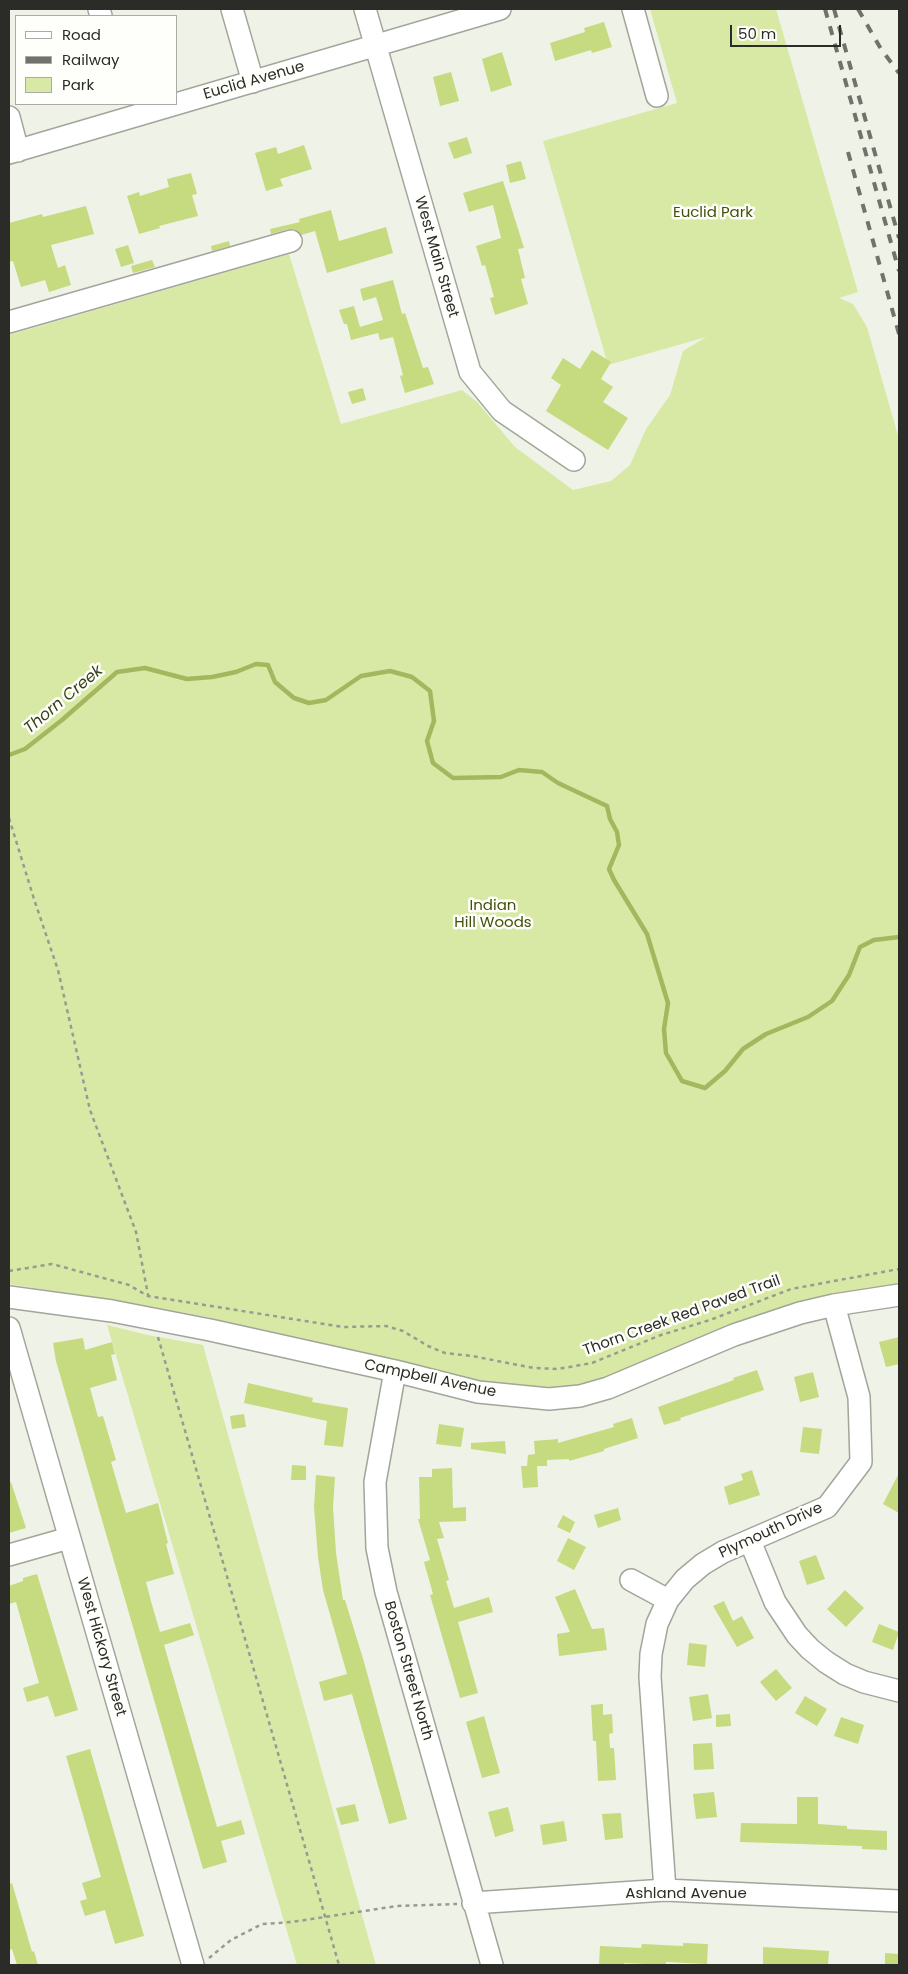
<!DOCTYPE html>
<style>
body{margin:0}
#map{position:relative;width:908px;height:1974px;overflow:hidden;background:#eff2e7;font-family:Poppins,sans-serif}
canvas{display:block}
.frame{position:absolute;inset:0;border:10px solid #2b2c28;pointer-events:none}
.legend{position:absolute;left:15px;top:15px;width:162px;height:90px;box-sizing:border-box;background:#fefffa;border:1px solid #aaaba6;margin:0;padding:6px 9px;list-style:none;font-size:15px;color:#2b2c28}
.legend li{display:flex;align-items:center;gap:10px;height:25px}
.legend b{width:25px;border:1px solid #aaaba6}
.scale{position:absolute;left:730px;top:25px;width:111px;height:22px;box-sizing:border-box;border:2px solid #2b2c28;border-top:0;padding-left:6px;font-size:15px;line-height:18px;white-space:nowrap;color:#2b2c28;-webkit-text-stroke:4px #fefffa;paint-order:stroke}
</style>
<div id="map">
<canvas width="908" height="1974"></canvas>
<div class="frame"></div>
<ul class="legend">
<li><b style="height:6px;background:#fff"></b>Road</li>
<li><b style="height:6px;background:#71726c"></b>Railway</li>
<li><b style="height:14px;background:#d8e9a5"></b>Park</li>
</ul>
<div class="scale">50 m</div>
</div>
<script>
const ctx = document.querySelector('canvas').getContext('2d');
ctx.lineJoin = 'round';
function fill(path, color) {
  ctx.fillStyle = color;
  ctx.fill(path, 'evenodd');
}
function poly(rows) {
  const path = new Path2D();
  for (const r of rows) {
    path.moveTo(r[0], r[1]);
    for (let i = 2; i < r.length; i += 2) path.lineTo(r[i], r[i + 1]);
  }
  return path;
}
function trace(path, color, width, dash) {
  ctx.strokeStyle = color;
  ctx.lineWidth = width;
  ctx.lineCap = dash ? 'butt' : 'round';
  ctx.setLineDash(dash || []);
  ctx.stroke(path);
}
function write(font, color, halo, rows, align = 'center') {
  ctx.font = font + ' Poppins,sans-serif';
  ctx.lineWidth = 5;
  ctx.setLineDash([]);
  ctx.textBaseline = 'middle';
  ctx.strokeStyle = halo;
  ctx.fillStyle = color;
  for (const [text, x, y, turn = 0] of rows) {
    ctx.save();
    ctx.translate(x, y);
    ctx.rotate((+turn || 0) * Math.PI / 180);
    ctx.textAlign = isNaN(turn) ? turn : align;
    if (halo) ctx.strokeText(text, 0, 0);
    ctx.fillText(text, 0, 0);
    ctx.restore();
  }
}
fill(poly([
 [650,9,776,9,858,292,839,298,853,304,867,327,899,439,899,1284,853,1291,809,1301,605,1378,577,1387,552,1388,519,1387,471,1381,207,1317,126,1302,9,1284,9,335,289,254,341,424,462,390,477,402,515,447,573,490,611,481,630,465,646,429,670,395,683,351,706,337,608,365,543,141,677,103],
 [107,1325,148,1335,203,1345,376,1965,297,1965]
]), '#d8e9a5');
trace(poly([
 [9,755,25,749,62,720,117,672,145,668,187,679,212,677,236,672,256,664,268,665,275,682,294,698,309,703,326,700,361,676,390,671,412,677,430,691,434,721,427,741,433,763,453,778,501,777,519,770,542,772,558,783,607,806,610,819,617,832,619,845,609,869,614,880,647,934,668,1003,664,1029,666,1053,682,1081,705,1088,725,1071,743,1049,766,1034,808,1017,832,1001,849,975,860,947,874,940,899,937]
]), '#a4b75e', 4.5);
fill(poly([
 [604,22,612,47,592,53,591,50,555,61,550,43,585,32,584,28],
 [502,52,512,85,491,92,482,59],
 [451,72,459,101,440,106,433,77],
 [467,137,472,153,454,159,448,143],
 [304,145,312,169,280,179,283,186,266,191,255,153,276,147,278,154],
 [521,161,526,179,510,183,506,165],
 [191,173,197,194,192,195,198,216,159,226,160,228,139,234,127,196,139,192,140,196,169,187,167,179],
 [503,181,524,248,518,249,525,278,521,279,528,304,495,315,490,298,494,297,485,265,482,266,476,246,501,238,493,205,469,212,463,193],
 [86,206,94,234,51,245,58,268,65,265,71,285,49,292,45,280,21,287,13,261,9,262,9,223,42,214,43,217],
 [331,210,339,241,386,227,393,253,327,273,315,231,301,235,294,229,288,229,271,234,270,229,300,222,299,219],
 [229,241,230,246,212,251,211,246],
 [128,245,134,263,121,267,115,249],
 [152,260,155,267,133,273,131,266],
 [393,280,402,314,405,313,423,368,428,367,434,384,405,393,400,376,403,375,393,337,380,340,378,333,351,340,347,324,344,324,339,310,354,306,360,327,383,320,376,297,363,301,360,289],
 [592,350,611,362,601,379,613,387,603,402,628,418,608,450,546,411,561,385,551,378,563,358,580,369],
 [363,388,366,400,352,404,348,392],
 [899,1337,899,1364,886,1367,879,1342],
 [83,1338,85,1350,112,1342,115,1354,111,1355,117,1380,90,1388,98,1417,103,1416,116,1460,111,1462,126,1513,158,1503,168,1543,166,1544,174,1574,146,1582,152,1605,160,1632,190,1623,194,1635,164,1645,217,1827,241,1820,245,1834,221,1841,227,1862,203,1869,56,1361,53,1343],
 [757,1370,764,1390,680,1418,681,1420,664,1425,658,1407,734,1380,733,1378],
 [813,1372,819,1397,800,1402,794,1377],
 [248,1383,313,1398,312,1402,348,1408,343,1447,324,1445,327,1421,244,1403],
 [244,1414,246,1427,232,1429,230,1416],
 [632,1418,638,1438,604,1449,604,1451,569,1461,569,1459,547,1460,547,1466,537,1466,538,1487,523,1488,521,1466,527,1466,528,1455,535,1454,534,1441,558,1439,558,1443,614,1427,613,1424],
 [439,1424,464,1428,461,1447,436,1444],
 [803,1427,822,1429,819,1454,800,1452],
 [505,1441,506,1454,471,1449,471,1443],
 [292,1465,306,1466,306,1480,291,1480],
 [452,1468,453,1508,466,1507,466,1521,439,1522,444,1538,437,1539,449,1580,446,1581,454,1608,489,1597,493,1612,458,1622,478,1693,460,1698,430,1595,433,1594,424,1562,430,1560,418,1519,420,1519,419,1477,432,1477,432,1469],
 [752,1470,760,1495,729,1505,724,1487,743,1480,741,1474],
 [899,1473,899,1513,883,1504],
 [316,1475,335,1477,333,1507,336,1553,343,1600,345,1600,364,1662,407,1819,389,1824,352,1694,324,1701,319,1682,347,1674,323,1590,318,1557,314,1507],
 [11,1482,26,1528,9,1533,9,1483],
 [618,1508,621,1520,598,1528,594,1515],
 [563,1515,575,1522,570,1533,557,1527],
 [568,1538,586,1547,574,1570,557,1561],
 [816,1555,825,1579,807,1585,799,1561],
 [37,1574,78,1710,55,1717,48,1696,27,1702,23,1688,39,1683,16,1602,9,1604,9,1586,23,1581,23,1578],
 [575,1589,592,1629,604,1628,607,1650,559,1656,557,1634,570,1632,555,1597],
 [845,1590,864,1608,846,1627,827,1609],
 [724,1601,733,1621,742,1616,754,1638,737,1647,713,1606],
 [879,1624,899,1632,893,1650,872,1642],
 [689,1643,707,1645,705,1667,687,1665],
 [776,1669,792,1688,776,1701,760,1682],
 [708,1694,712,1718,693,1721,689,1697],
 [805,1696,827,1709,817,1726,795,1713],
 [603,1704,603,1715,612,1714,613,1733,609,1734,610,1748,614,1748,616,1780,598,1781,596,1741,593,1741,591,1705],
 [730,1714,731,1726,716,1727,716,1715],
 [484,1716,500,1773,482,1778,466,1722],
 [841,1717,864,1725,858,1744,834,1736],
 [712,1743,714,1769,694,1770,693,1744],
 [90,1749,144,1936,115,1944,105,1910,85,1916,80,1901,87,1899,82,1883,101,1877,66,1756],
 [714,1792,717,1817,696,1819,693,1794],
 [797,1797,818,1797,818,1824,847,1826,847,1829,887,1831,887,1850,862,1849,862,1846,740,1842,741,1823,797,1824],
 [355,1804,359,1821,341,1825,336,1808],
 [508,1807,514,1831,495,1837,488,1812],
 [621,1813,623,1838,605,1840,602,1814],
 [564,1821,567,1841,543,1845,540,1825],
 [12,1883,32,1952,34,1951,38,1965,17,1965,12,1949,9,1950,9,1884],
 [683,1943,708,1944,707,1964,666,1962,666,1965,624,1963,624,1965,599,1965,600,1946,641,1948,642,1944,683,1946],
 [763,1947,829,1951,828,1965,763,1965],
 [885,1953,899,1954,899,1965,885,1965]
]), '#c6da80');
const minor = poly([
 [99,9,101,16],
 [232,9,253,82],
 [365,9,470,372,502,411,574,460],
 [633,9,657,96],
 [9,117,18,151],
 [9,153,500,9],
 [9,322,291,241],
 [9,1297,112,1311,210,1330,395,1371,478,1392,549,1399,580,1396,608,1388,734,1335,800,1313,834,1305,899,1295],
 [9,1328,193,1965],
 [395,1371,375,1482,377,1548,386,1592,492,1965],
 [750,1541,775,1602,797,1635,810,1649,826,1662,845,1674,864,1682,899,1691],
 [9,1555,69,1538],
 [631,1580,668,1600],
 [665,1890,650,1677,651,1654,657,1624,668,1600,685,1579,703,1564,723,1552,827,1507,861,1462,859,1397,834,1305],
 [473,1903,665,1890,899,1901]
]);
trace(minor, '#a2a59a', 24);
trace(poly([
 [9,818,34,899,58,970,90,1110,136,1232,149,1300],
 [9,1271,52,1264,129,1285,148,1296,343,1327,386,1326,403,1331,428,1346,445,1353,472,1356,534,1368,558,1369,592,1363,661,1335,710,1320,791,1289,899,1269],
 [158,1337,339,1965],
 [209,1958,231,1940,262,1924,292,1922,397,1906,457,1904]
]), '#999b93', 2.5, [4, 4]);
trace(minor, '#fff', 21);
trace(poly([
 [825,9,899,271],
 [834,9,899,238],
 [858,9,881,49,899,73],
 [848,152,899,334]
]), '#71726c', 4, [9, 9]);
write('15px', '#2b2c28', '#fefffa', [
 ["Euclid Avenue",254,81,-16],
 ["West Main Street",436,257,74],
 ["Thorn Creek Red Paved Trail",682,1316,-20],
 ["Campbell Avenue",430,1379,12],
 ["Plymouth Drive",771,1531,-25],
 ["West Hickory Street",101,1647,74],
 ["Boston Street North",408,1671,74],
 ["Ashland Avenue",686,1894]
]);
write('15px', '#44500c', '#fefffa', [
 ["Euclid Park",713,213],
 ["Indian",493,906],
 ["Hill Woods",493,923]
]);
write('italic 16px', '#39411b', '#fefffa', [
 ["Thorn Creek",64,700,-40]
]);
</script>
